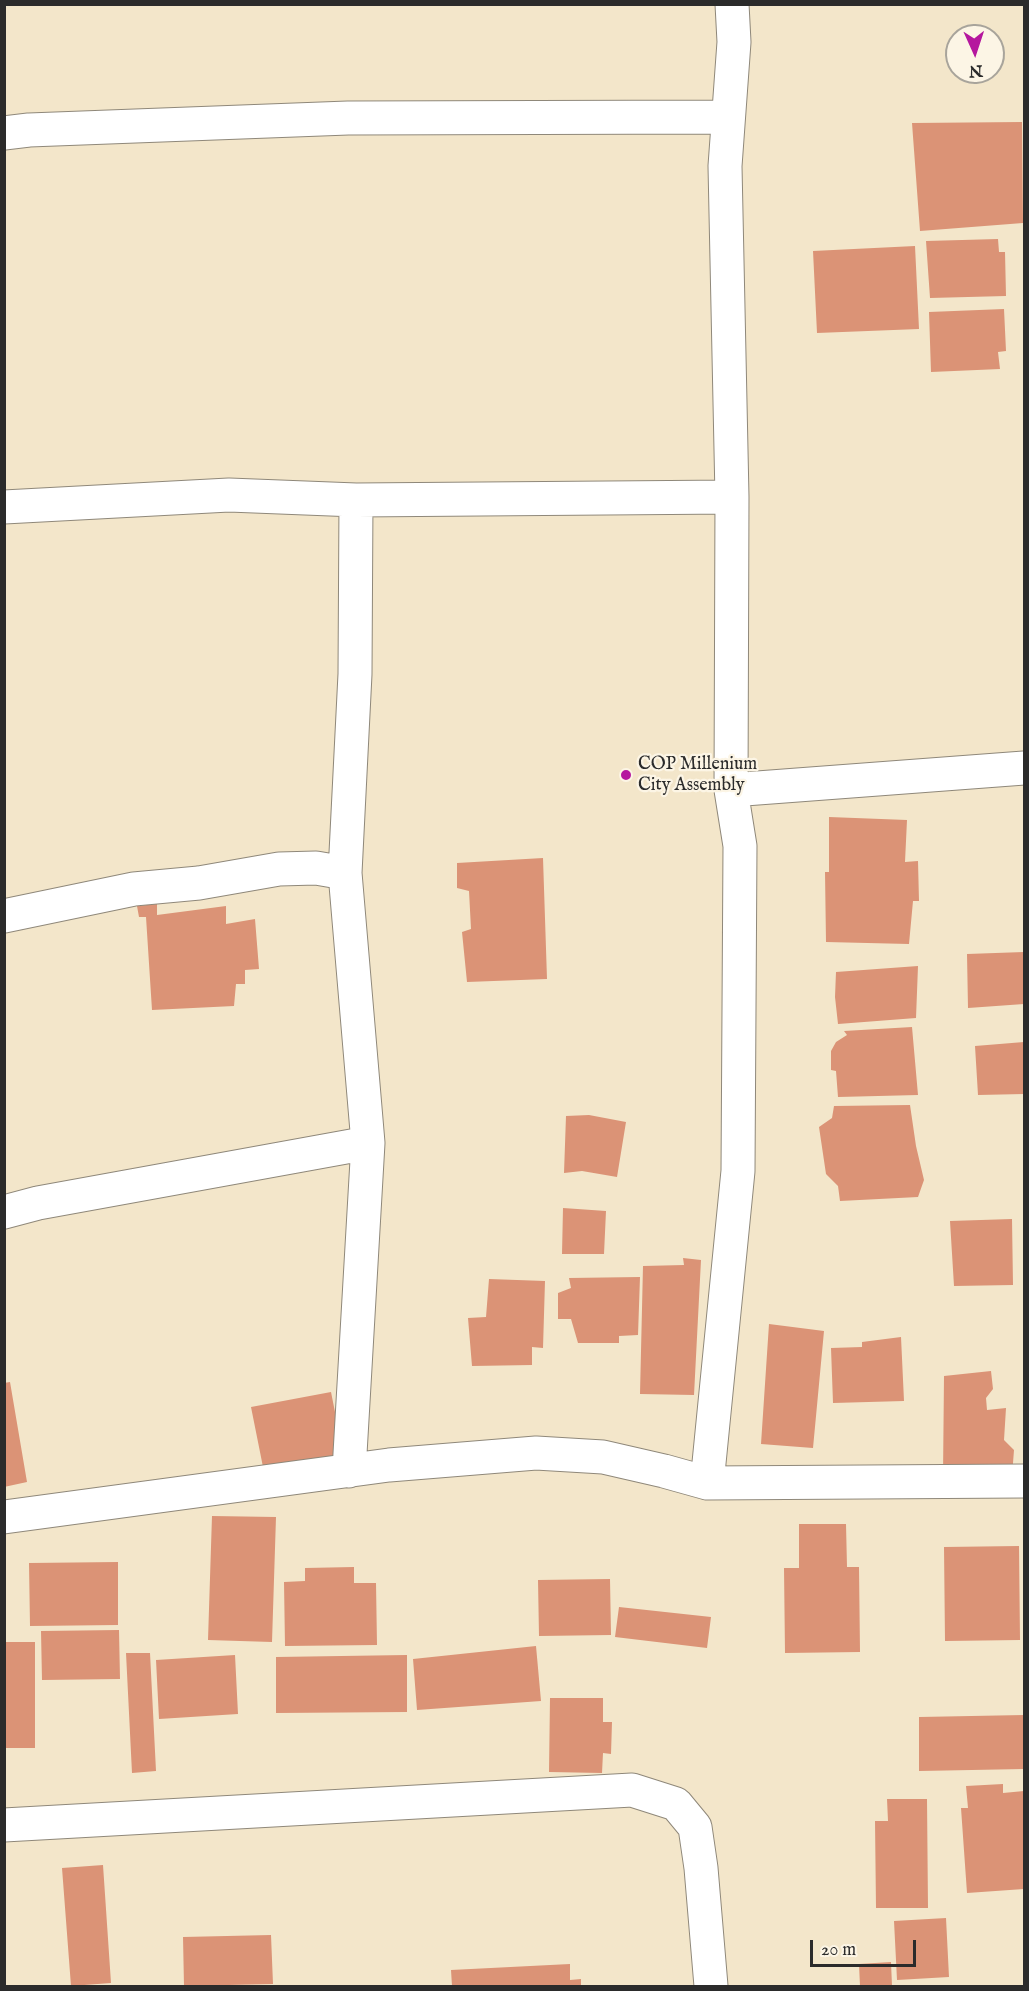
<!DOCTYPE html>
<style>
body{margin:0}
#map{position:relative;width:1029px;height:1991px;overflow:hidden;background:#f3e6ca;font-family:"IM FELL English",serif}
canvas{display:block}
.frame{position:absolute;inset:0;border:6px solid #2b2b2b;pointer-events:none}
.north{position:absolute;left:945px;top:24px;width:60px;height:60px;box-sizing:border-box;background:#fcf5e5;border:2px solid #a8a49b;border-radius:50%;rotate:177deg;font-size:16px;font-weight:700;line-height:24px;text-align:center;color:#2b2b2b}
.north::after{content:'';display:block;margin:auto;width:21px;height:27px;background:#b5179e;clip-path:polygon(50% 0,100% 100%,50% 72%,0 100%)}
.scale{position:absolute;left:810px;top:1940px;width:106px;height:27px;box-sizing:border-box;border:3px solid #2b2b2b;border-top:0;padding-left:8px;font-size:18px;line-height:21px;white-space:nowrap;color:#2b2b2b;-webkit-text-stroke:4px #fcf5e5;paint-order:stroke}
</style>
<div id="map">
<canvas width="1029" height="1991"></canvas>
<div class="frame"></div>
<div class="north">N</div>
<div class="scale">20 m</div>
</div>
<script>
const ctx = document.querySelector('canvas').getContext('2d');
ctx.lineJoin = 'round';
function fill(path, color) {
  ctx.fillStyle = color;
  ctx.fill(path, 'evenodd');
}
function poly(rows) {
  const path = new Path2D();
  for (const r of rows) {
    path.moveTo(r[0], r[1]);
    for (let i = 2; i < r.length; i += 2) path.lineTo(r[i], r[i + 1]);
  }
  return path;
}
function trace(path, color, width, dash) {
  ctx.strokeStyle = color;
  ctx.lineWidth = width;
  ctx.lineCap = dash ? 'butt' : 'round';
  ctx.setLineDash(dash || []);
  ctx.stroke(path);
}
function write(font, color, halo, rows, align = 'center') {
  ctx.font = font + ' "IM FELL English",serif';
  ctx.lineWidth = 4.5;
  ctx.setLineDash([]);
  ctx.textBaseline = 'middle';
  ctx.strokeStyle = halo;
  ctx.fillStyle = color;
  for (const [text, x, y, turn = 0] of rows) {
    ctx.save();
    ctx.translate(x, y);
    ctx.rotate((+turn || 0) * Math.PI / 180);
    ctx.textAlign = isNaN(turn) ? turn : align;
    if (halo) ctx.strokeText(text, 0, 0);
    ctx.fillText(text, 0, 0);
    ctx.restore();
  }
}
fill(poly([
 [1022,122,1023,223,920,231,912,123],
 [998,239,999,252,1005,252,1006,296,930,298,926,241],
 [915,246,919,329,817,333,813,251],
 [1004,309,1006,351,998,352,1000,369,931,372,929,312],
 [829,817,907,820,905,862,918,861,919,901,913,901,909,944,826,942,825,872,829,872],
 [543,858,547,979,467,982,462,932,471,929,469,891,457,888,457,863],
 [157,904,157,915,226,906,226,924,255,919,259,969,245,970,245,984,236,984,234,1006,152,1010,146,917,139,917,137,906],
 [1024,952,1024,1004,968,1008,967,954],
 [918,966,916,1018,838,1024,835,997,836,972],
 [912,1027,918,1095,838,1097,836,1071,831,1070,831,1051,836,1042,847,1035,844,1031],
 [1024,1042,1024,1094,978,1095,975,1046],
 [910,1105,916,1146,924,1180,918,1197,840,1201,838,1186,826,1174,819,1127,832,1118,834,1106],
 [589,1115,626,1122,617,1177,582,1171,564,1173,566,1116],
 [563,1208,606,1211,604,1254,562,1254],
 [1012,1219,1013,1285,954,1286,950,1221],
 [683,1258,701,1260,694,1395,640,1394,643,1266,684,1265],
 [640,1277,638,1335,619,1336,619,1343,578,1343,571,1319,558,1319,558,1293,571,1288,569,1278],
 [489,1279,545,1281,543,1348,532,1347,532,1365,472,1366,468,1318,486,1317],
 [769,1324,824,1331,813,1448,761,1444],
 [901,1337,904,1401,833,1403,831,1348,862,1347,862,1342],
 [991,1371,993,1389,986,1398,987,1410,1006,1408,1004,1440,1014,1450,1012,1476,943,1476,944,1376],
 [10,1382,27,1482,4,1487,4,1383],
 [331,1392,344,1457,264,1472,251,1407],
 [212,1516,276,1517,272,1642,208,1640],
 [799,1524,846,1524,847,1567,859,1567,860,1652,785,1653,784,1568,799,1568],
 [1019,1546,1020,1640,945,1641,944,1547],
 [118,1562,118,1625,30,1626,29,1563],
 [354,1567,354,1583,376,1583,377,1645,285,1646,284,1582,305,1581,305,1568],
 [610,1579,611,1635,539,1636,538,1580],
 [619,1607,711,1617,707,1648,615,1637],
 [119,1630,120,1679,42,1680,41,1631],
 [4,1642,35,1642,35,1748,4,1748],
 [536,1646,541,1701,417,1710,413,1659],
 [126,1653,150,1653,156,1771,132,1773],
 [235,1655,238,1714,159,1719,156,1660],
 [407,1655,407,1712,276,1713,276,1657],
 [550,1698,603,1698,603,1722,612,1722,611,1754,603,1753,602,1773,549,1772],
 [1024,1715,1024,1769,919,1771,919,1717],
 [1003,1784,1003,1793,1024,1791,1024,1889,967,1893,961,1808,968,1808,966,1786],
 [887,1799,927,1799,928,1908,876,1908,875,1821,888,1821],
 [103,1865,111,1983,71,1986,62,1868],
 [946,1918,949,1977,897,1980,894,1921],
 [271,1935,273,1984,184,1986,183,1937],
 [891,1962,892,1986,860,1986,859,1964],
 [570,1964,570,1980,581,1979,581,1986,452,1986,451,1970]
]), '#db9376');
const street = poly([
 [4,133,29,130,348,118,728,117],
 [4,507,229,495,356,500,732,497],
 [731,790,1024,768],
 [4,916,134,889,199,883,279,869,316,868,345,873],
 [4,1212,38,1203,368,1143,345,873,355,674,356,500],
 [349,1471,368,1143],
 [707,1483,738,1171,740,846,731,790,732,497,725,166,734,42,732,4],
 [4,1517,389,1465,536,1453,603,1457,664,1471,707,1483,1024,1481],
 [4,1825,632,1790,676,1804,695,1827,701,1868,711,1986]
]);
trace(street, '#8f887a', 35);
trace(street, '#fff', 33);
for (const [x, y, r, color] of [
 [626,775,6,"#b5179e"]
]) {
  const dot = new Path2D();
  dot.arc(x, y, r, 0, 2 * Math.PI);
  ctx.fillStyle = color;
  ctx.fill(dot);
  trace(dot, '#fcf5e5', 2);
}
write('18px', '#2b2b2b', '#fcf5e5', [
 ["COP Millenium",638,765],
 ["City Assembly",638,786]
], 'left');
</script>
